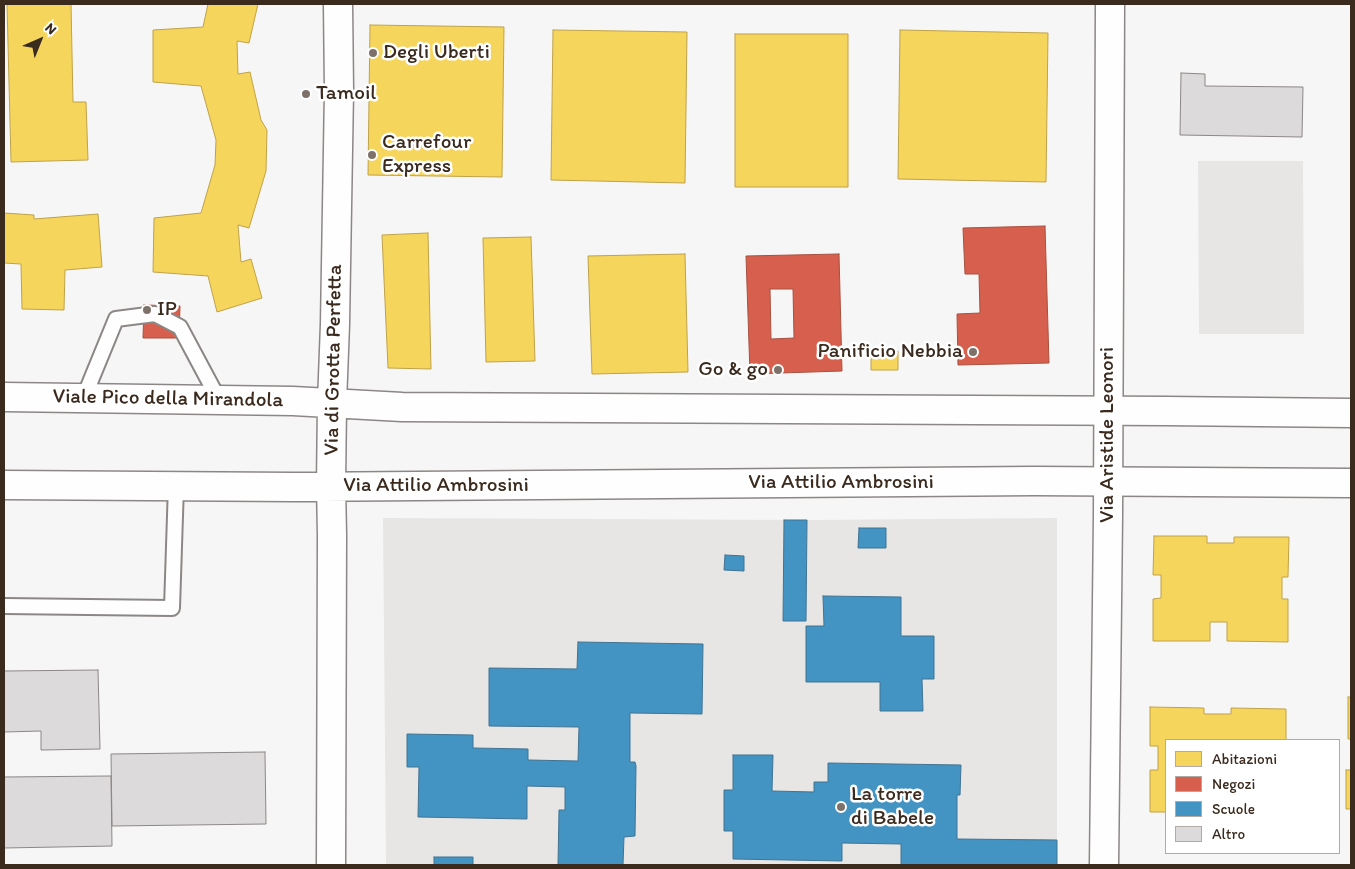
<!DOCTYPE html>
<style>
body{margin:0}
#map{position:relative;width:1355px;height:869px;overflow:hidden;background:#f7f6f6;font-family:Itim,sans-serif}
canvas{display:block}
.frame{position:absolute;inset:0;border:5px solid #3b2a1e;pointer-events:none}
.legend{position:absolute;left:1165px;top:739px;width:175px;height:115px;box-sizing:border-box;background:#fff;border:1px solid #b1aaa5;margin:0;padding:6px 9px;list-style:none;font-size:15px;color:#3b2a1e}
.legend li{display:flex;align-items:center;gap:10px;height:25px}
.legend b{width:25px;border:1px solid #b1aaa5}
.north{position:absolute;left:15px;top:15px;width:50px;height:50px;-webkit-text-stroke:4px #fff;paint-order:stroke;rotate:44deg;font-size:14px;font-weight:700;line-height:20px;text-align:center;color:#3b2a1e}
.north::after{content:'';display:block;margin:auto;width:18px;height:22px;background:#3b2a1e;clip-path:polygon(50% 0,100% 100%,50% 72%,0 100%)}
</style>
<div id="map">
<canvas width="1355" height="869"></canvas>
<div class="frame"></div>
<ul class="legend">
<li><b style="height:14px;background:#f6d55c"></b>Abitazioni</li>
<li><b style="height:14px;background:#d6604d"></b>Negozi</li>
<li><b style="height:14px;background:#4393c3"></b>Scuole</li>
<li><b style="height:14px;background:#dcdada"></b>Altro</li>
</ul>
<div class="north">N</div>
</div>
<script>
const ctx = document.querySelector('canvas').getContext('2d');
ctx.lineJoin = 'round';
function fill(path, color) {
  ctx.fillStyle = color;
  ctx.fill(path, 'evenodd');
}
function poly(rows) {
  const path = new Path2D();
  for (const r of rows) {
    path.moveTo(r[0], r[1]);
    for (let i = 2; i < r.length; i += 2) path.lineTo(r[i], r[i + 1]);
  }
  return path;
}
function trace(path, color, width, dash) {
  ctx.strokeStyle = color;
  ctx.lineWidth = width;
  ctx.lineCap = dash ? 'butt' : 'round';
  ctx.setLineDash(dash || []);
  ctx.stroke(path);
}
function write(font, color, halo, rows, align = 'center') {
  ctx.font = font + ' Itim,sans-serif';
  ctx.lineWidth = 5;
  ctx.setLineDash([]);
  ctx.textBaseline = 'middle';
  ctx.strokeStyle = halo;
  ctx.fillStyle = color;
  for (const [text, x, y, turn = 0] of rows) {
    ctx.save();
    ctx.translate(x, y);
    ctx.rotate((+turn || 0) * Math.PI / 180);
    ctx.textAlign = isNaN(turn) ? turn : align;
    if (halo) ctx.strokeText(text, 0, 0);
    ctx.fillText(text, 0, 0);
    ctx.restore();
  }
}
fill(poly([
 [383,518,807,520,1057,518,1057,865,386,865]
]), '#e8e6e5');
fill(poly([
 [1198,161,1303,161,1304,334,1199,334],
 [528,522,670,526,669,604,526,601]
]), '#e8e6e4');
const homes = poly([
 [7,4,71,4,73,102,86,102,88,160,11,162,7,4],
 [208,4,258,4,249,43,237,41,238,74,250,72,261,120,267,130,266,171,249,228,238,225,241,262,251,259,262,298,217,312,208,276,153,272,154,218,201,213,215,165,216,140,201,86,153,82,153,30,203,27,208,4],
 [370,25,504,27,502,177,368,175,370,25],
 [553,30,687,32,685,183,551,180,553,30],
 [900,30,1048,33,1046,182,898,179,900,30],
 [735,34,848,34,848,187,735,187,735,34],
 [4,213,34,215,34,219,98,214,102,267,65,270,64,310,22,309,21,264,4,263,4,213],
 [428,233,431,369,388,368,382,235,428,233],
 [531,237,535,361,486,362,483,238,531,237],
 [685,254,688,372,592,374,588,256,685,254],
 [871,351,898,351,898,370,871,370,871,351],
 [1154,536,1207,536,1207,543,1234,543,1234,537,1289,537,1288,577,1282,577,1282,599,1288,599,1288,642,1227,641,1227,622,1210,622,1210,641,1153,641,1153,599,1161,598,1161,575,1153,575,1154,536],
 [1348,697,1351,697,1351,739,1348,739,1348,697],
 [1150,707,1204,708,1204,714,1231,714,1231,708,1286,709,1286,740,1166,740,1166,812,1150,812,1150,770,1158,770,1158,746,1150,746,1150,707],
 [1346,770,1351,770,1351,809,1346,809,1346,770]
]);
fill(homes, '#f6d55c');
trace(homes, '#bea249', 1);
const shops = poly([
 [1045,226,1049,363,958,365,957,314,980,313,979,274,965,274,963,228,1045,226],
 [839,254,842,371,750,374,746,256,839,254],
 [770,289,793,289,794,338,771,339,770,289],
 [144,305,180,306,179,338,143,338,144,305]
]);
fill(shops, '#d6604d');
trace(shops, '#a8503f', 1);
const schools = poly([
 [784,520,807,520,806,621,783,621,784,520],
 [859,528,886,528,886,548,858,548,859,528],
 [725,555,744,556,744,571,724,570,725,555],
 [823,596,901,597,901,636,934,636,934,679,922,679,923,711,880,711,880,682,806,682,806,626,824,626,823,596],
 [578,642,703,644,702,714,630,713,630,762,635,762,636,766,635,836,624,837,623,865,558,865,559,810,565,810,565,787,527,786,527,819,418,817,419,767,407,767,407,734,473,735,473,748,528,749,528,760,578,761,579,727,489,726,489,668,577,669,578,642],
 [733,755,773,755,772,791,814,792,814,782,828,782,828,763,961,765,960,795,957,795,957,839,1057,840,1057,865,901,865,901,844,842,843,842,861,733,859,733,831,724,831,724,790,733,790,733,755],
 [434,857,473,857,473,865,434,865,434,857]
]);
fill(schools, '#4393c3');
trace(schools, '#417492', 1);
const building = poly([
 [1181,73,1205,74,1205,86,1303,87,1302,137,1180,135,1181,73],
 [98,670,100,749,41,750,41,731,4,732,4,671,98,670],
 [265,752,266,824,112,826,111,754,265,752],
 [111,776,112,846,4,848,4,777,111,776]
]);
fill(building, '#dcdada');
trace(building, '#8b8784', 1);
const lane = poly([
 [84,397,116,319,155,314,180,327,219,400],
 [4,606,172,608,176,485]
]);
const street = poly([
 [1104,865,1108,516,1110,4]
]);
const secondary = poly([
 [4,397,293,401,402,407,1166,411,1351,413],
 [4,485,293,487,1034,481,1351,483],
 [331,865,332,535,331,486,332,403,335,324,339,91,338,4]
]);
trace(lane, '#8b8784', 18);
trace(street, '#8b8784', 31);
trace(secondary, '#8b8784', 31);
trace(lane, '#fefefe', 14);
trace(street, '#fefefe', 28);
trace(secondary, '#fefefe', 28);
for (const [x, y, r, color] of [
 [373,53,5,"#7d716a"],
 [306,94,5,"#7d716a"],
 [372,155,5,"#7d716a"],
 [147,310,5,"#7d716a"],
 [973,352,5,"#7d716a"],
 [778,370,5,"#7d716a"],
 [841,807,5,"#7d716a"]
]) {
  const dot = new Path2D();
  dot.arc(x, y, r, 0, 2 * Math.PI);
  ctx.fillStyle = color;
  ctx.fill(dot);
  trace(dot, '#fff', 2);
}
write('21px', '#3b2a1e', '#fff', [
 ["Degli Uberti",383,53],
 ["Tamoil",316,94],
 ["Carrefour",382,143],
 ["Express",382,167],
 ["IP",157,310],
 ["Panificio Nebbia",963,352,"right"],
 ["Go & go",768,370,"right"],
 ["La torre",851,795],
 ["di Babele",851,819]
], 'left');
write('21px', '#3b2a1e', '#fff', [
 ["Via di Grotta Perfetta",334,360,-89],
 ["Viale Pico della Mirandola",168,399,1],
 ["Via Aristide Leonori",1108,435,-90],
 ["Via Attilio Ambrosini",841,483],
 ["Via Attilio Ambrosini",436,486]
]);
</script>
